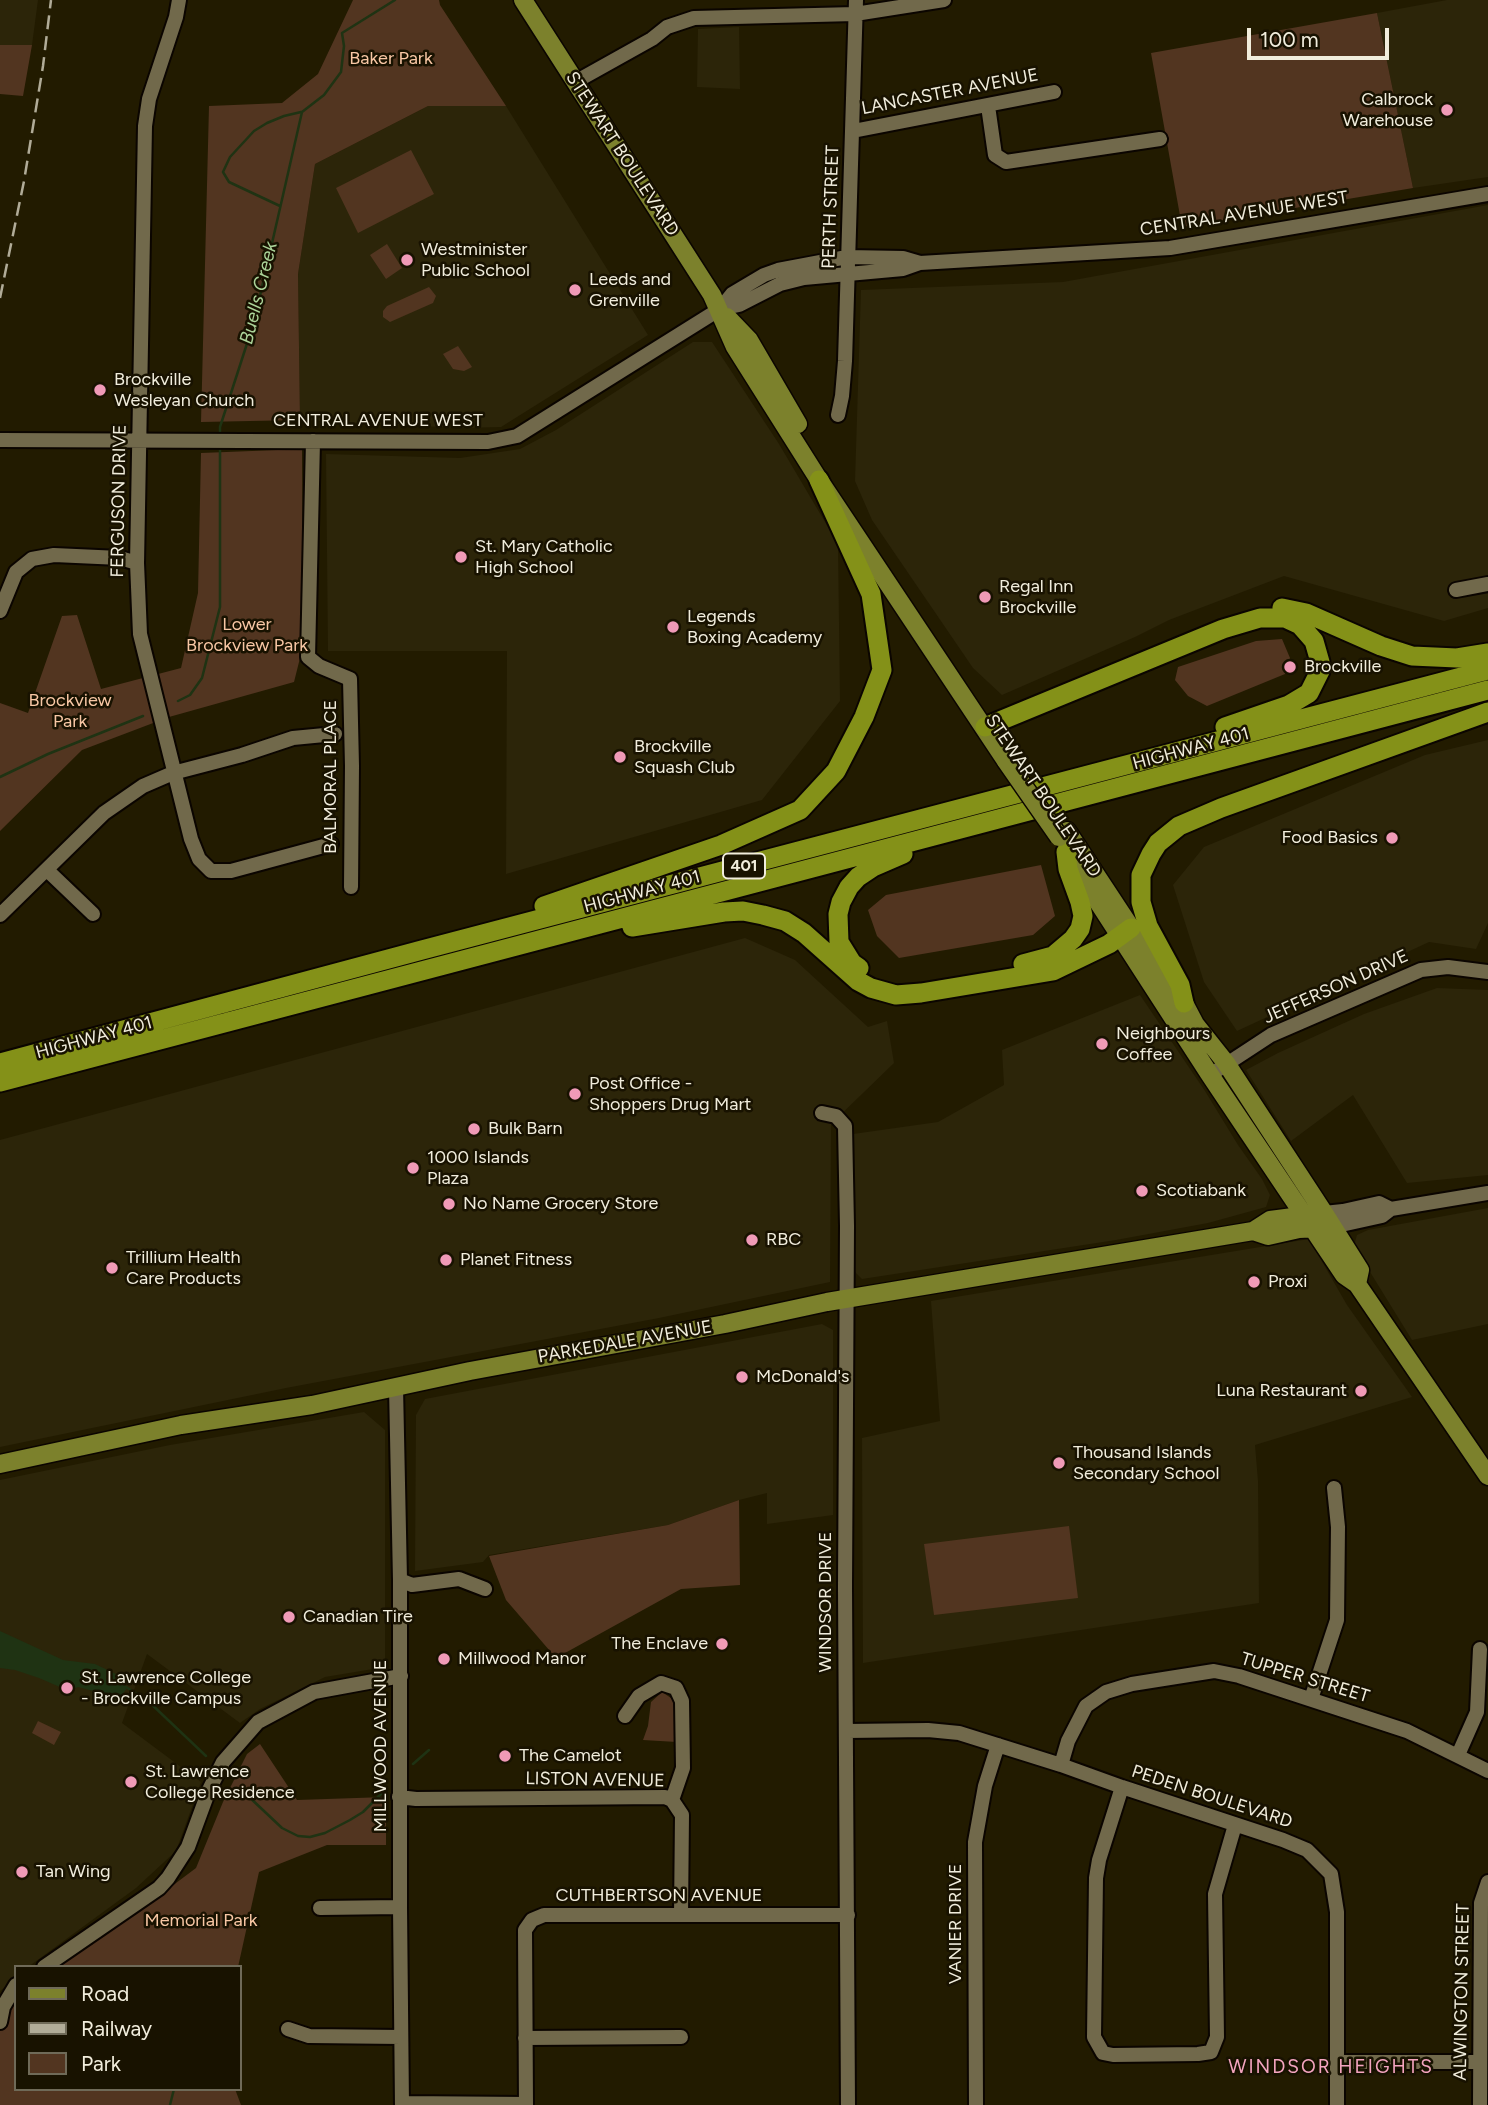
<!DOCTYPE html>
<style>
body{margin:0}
#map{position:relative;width:1488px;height:2105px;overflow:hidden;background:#221b00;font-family:Figtree,sans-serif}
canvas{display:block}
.legend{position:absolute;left:14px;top:1965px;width:228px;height:126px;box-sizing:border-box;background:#181200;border:2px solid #6f6a58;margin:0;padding:9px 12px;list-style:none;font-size:21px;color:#f1eddc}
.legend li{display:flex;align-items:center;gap:14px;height:35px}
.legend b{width:35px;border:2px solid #6f6a58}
.scale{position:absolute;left:1247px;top:28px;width:142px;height:32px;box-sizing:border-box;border:4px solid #f1eddc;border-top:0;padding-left:9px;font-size:21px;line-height:24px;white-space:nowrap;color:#f1eddc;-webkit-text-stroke:5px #181200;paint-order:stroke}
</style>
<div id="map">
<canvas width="1488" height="2105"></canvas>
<ul class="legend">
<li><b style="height:9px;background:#7c812c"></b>Road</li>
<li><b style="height:9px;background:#b1ac98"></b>Railway</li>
<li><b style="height:19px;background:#523520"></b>Park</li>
</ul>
<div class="scale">100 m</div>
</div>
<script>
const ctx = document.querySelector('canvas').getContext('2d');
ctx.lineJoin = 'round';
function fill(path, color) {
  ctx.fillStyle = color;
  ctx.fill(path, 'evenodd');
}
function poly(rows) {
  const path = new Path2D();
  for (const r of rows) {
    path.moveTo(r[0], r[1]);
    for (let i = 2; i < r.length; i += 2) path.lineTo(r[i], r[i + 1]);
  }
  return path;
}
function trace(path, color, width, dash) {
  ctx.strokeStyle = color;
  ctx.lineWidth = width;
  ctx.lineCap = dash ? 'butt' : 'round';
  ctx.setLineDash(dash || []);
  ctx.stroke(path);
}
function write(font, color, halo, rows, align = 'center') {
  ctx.font = font + ' Figtree,sans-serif';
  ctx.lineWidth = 5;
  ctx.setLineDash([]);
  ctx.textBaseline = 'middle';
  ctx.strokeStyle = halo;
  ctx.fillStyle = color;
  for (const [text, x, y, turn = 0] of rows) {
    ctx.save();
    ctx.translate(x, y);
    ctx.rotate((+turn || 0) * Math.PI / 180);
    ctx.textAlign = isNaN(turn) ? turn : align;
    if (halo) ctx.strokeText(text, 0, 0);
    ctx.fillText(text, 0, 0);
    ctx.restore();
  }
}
fill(poly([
 [0,0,38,0,32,45,0,45],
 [1447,0,1488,0,1488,177,1413,188,1377,13],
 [739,27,740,89,697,87,698,29],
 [428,106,506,106,648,335,501,427,462,428,300,420,298,274,315,164],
 [1488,205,1488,608,1444,621,1284,576,1169,620,1135,637,1002,695,973,668,872,520,855,481,861,290,1063,282],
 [693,342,712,342,779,444,838,544,840,701,762,800,506,874,507,651,328,651,326,454,460,458,520,449,556,430],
 [1488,740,1488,923,1476,949,1429,942,1237,1031,1204,982,1173,885,1204,847,1425,755],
 [745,938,795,960,868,1027,887,1021,894,1063,831,1124,830,1282,659,1318,286,1388,0,1447,0,1140],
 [1437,988,1488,990,1488,1175,1407,1183,1353,1095,1291,1141,1246,1070,1278,1053,1364,1014],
 [1140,995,1205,1091,1238,1145,1262,1179,1270,1195,1266,1207,1208,1223,1116,1240,862,1279,854,1271,853,1134,938,1122,1004,1085,1002,1050],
 [1488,1208,1488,1324,1412,1340,1354,1246,1357,1235,1368,1230],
 [1309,1239,1347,1305,1412,1397,1255,1445,1258,1481,1259,1603,863,1663,862,1438,940,1421,931,1301],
 [822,1324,833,1330,833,1515,767,1524,767,1493,739,1500,668,1525,489,1555,483,1562,415,1571,416,1415,425,1399],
 [364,1412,385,1430,385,1667,325,1677,260,1709,240,1723,147,1654,122,1723,201,1782,176,1851,136,1888,28,1967,16,1967,16,1978,0,1991,0,1480,170,1445]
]), '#2c2509');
fill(poly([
 [353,0,439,0,440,5,506,106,428,106,315,164,298,274,300,420,201,422,209,106,282,103,318,74],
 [1377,13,1413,188,1182,227,1151,53],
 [0,45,32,45,23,96,0,94],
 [411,150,434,194,358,233,336,188],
 [387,244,402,268,386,279,370,255],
 [429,287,436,296,433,303,390,322,383,317,383,311,387,306],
 [458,346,472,367,464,371,453,369,443,354],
 [302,449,303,646,294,682,169,717,82,750,0,831,0,703,28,713,62,616,77,615,101,689,181,668,198,593,201,453],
 [1282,639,1290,658,1285,674,1207,706,1188,696,1175,680,1178,667,1256,641],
 [1041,865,1055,916,1033,935,899,958,877,936,868,910,886,895],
 [739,1500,740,1585,681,1589,556,1658,506,1600,489,1556,668,1525],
 [1069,1526,1078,1598,934,1615,924,1544],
 [662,1692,674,1700,677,1710,677,1742,643,1740,648,1726,651,1702],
 [38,1721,61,1732,54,1745,32,1733],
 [260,1744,297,1800,386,1797,386,1845,327,1845,259,1872,238,1967,54,1967,160,1895,196,1868,223,1802,247,1754],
 [16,1993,16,2089,235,2089,241,2105,0,2105,0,2004]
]), '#523520');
fill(poly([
 [0,1631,63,1660,95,1664,118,1675,127,1688,119,1699,113,1700,101,1693,78,1687,69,1691,39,1678,15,1670,0,1668]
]), '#1f3313');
trace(poly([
 [280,206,229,182,223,172,230,157,254,131,267,123,284,116,301,112],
 [220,435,220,427,254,322,302,112,324,95,341,72,344,46,342,33,395,0],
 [178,701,190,695,202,678,220,607,220,445],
 [0,777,48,754,143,716],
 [126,1687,147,1700,206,1756],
 [413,1764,429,1750],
 [247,1795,282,1828,298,1836,310,1837,325,1833,350,1820,363,1812,385,1790],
 [170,2105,174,2089]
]), '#1f3313', 2.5);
const minor = poly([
 [179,0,176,17,149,99,145,126,137,563,140,634,191,839,199,859,211,871,231,871,331,844],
 [575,82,652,39,667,27,694,18,855,14,944,0],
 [988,106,995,155,1006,162,1160,139],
 [853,131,1054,92],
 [720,309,739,305,780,284,804,278,903,269,920,263,1170,248,1488,194],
 [838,415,842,396,845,361,856,0],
 [0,440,488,442,517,436,720,309,732,294,764,275,778,270,847,257,903,258,920,263],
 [313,441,308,657,319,666,350,679,352,766,351,887],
 [1456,590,1488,584],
 [0,611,16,572,32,559,54,555,120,558,137,563],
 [47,870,93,914],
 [0,915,104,813,143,786,173,773,242,755,293,738,335,734],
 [1210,1075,1271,1035,1421,970,1448,967,1488,972],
 [822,1113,836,1116,845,1126,847,1226,845,1587,848,2105],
 [1324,1213,1343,1211,1379,1203,1391,1209],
 [1332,1227,1382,1216,1391,1209,1488,1193],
 [396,1387,400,1580,400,1907,402,2105],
 [400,1580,412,1585,459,1579,485,1589],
 [1311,1699,1337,1620,1338,1527,1334,1488],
 [625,1716,639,1696,661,1683,676,1688,682,1701,683,1768,672,1800],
 [847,1731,928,1730,959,1733,1061,1765,1122,1787,1283,1840,1307,1850,1331,1874,1337,1912,1337,2105],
 [1458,1755,1477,1712,1480,1649],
 [1061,1765,1068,1741,1086,1706,1106,1692,1132,1684,1214,1671,1239,1676,1407,1731,1488,1771],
 [1122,1787,1099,1860,1096,1878,1094,2037,1103,2053,1113,2055,1198,2054,1211,2052,1217,2037,1215,1894,1235,1825],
 [399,1797,416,1799,665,1797,672,1800,682,1815,681,1915],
 [320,1908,400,1907],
 [44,1967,159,1888,168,1878,188,1847,209,1790,223,1762,258,1722,314,1692,401,1676],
 [0,2022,3,2007,16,1985],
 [288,2029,309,2036,401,2037],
 [525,2038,681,2037],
 [1337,2062,1479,2062],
 [402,2103,526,2104],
 [526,2105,525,1930,532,1920,544,1915,848,1915],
 [976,2105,975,1842,985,1786,998,1745],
 [1480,2105,1481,1903,1488,1882]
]);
const major = poly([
 [523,0,712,295,735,347,819,480,1006,761],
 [727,317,749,340,798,424],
 [1067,831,1131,928,1184,1003,1195,1024,1226,1063,1324,1213,1360,1270,1357,1284],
 [1069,857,1210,1075,1344,1275,1357,1284,1488,1476],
 [1253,1231,1268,1236,1299,1229,1321,1228],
 [0,1464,181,1425,312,1405,470,1371,725,1324,827,1302,1253,1231,1270,1220,1324,1213]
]);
const highway = poly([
 [1282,608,1306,613,1381,646,1412,656,1457,658,1488,653],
 [985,727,1223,629,1260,618,1285,618,1300,625,1314,641,1320,662,1320,671,1309,693,1289,705,1225,727],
 [544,906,721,845,800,810,836,771,864,717,882,670,871,594,819,480],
 [632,927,724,912,743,911,763,915,785,921,804,933,858,981,871,988,896,995,921,993,1053,971,1109,944,1131,928],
 [1023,964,1053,956,1073,939,1080,929,1083,916,1080,902,1068,869,1066,852],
 [859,968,852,963,839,942,838,914,841,902,849,887,858,877,873,867,903,854],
 [1184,1003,1180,985,1148,926,1141,902,1141,875,1151,854,1158,843,1179,826,1221,808,1488,712],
 [0,1063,422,950,1488,670],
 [0,1082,1488,690]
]);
trace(minor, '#0b0500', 18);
trace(major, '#0b0500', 21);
trace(highway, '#0b0500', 23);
trace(minor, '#71694b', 14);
trace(major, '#7c812c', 18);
trace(highway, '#849118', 19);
trace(poly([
 [0,298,24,181,43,66,51,0]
]), '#b1ac98', 2.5, [14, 7]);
const majorBridge = poly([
 [1006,761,1059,837]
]);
trace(majorBridge, '#0b0500', 21, []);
trace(majorBridge, '#7c812c', 18);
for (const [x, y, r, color] of [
 [1447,110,7,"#f09ab7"],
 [407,260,7,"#f09ab7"],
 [575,290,7,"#f09ab7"],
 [100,390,7,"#f09ab7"],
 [461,557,7,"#f09ab7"],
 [985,597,7,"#f09ab7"],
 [673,627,7,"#f09ab7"],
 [1290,667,7,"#f09ab7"],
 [620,757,7,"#f09ab7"],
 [1392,838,7,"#f09ab7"],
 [1102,1044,7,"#f09ab7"],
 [575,1094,7,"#f09ab7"],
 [474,1129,7,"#f09ab7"],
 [413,1168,7,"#f09ab7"],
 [1142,1191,7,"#f09ab7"],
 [449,1204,7,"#f09ab7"],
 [752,1240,7,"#f09ab7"],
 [446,1260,7,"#f09ab7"],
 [112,1268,7,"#f09ab7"],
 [1254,1282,7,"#f09ab7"],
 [742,1377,7,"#f09ab7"],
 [1361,1391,7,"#f09ab7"],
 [1059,1463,7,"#f09ab7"],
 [289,1617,7,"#f09ab7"],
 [722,1644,7,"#f09ab7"],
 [444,1659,7,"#f09ab7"],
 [67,1688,7,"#f09ab7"],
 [505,1756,7,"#f09ab7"],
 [131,1782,7,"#f09ab7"],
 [22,1872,7,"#f09ab7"]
]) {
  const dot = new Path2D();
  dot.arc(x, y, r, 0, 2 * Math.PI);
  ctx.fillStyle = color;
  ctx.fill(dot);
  trace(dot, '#181200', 2.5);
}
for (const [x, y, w] of [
 [744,866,42]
]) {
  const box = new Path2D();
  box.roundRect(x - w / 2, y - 12.5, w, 25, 5);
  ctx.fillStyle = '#181200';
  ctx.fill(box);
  trace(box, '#f1eddc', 2);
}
write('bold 16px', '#f1eddc', null, [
 ["401",744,866]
]);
write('18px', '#f8c7a4', '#181200', [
 ["Baker Park",391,59],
 ["Lower",247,625],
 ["Brockview Park",247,646],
 ["Brockview",70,701],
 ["Park",70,722],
 ["Memorial Park",201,1921]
]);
write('18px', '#f1eddc', '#181200', [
 ["LANCASTER AVENUE",950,92,-11],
 ["STEWART BOULEVARD",622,154,57],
 ["PERTH STREET",831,207,-88],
 ["CENTRAL AVENUE WEST",1244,214,-9],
 ["CENTRAL AVENUE WEST",378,421],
 ["FERGUSON DRIVE",119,501,-89],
 ["HIGHWAY 401",1191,749,-15],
 ["BALMORAL PLACE",331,777,-90],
 ["STEWART BOULEVARD",1043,796,56],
 ["HIGHWAY 401",642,892,-15],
 ["JEFFERSON DRIVE",1336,987,-24],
 ["HIGHWAY 401",94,1038,-15],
 ["PARKEDALE AVENUE",625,1342,-10],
 ["WINDSOR DRIVE",826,1602,-90],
 ["TUPPER STREET",1305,1678,17],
 ["MILLWOOD AVENUE",381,1746,-90],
 ["LISTON AVENUE",595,1780,1],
 ["PEDEN BOULEVARD",1212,1797,18],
 ["CUTHBERTSON AVENUE",659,1896],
 ["VANIER DRIVE",956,1924,-90],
 ["ALWINGTON STREET",1462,1992,-89]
]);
write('18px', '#f1eddc', '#181200', [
 ["Calbrock",1433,100,"right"],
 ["Warehouse",1433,121,"right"],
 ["Westminister",421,250],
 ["Public School",421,271],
 ["Leeds and",589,280],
 ["Grenville",589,301],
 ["Brockville",114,380],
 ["Wesleyan Church",114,401],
 ["St. Mary Catholic",475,547],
 ["High School",475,568],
 ["Regal Inn",999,587],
 ["Brockville",999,608],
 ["Legends",687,617],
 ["Boxing Academy",687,638],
 ["Brockville",1304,667],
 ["Brockville",634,747],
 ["Squash Club",634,768],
 ["Food Basics",1378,838,"right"],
 ["Neighbours",1116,1034],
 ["Coffee",1116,1055],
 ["Post Office -",589,1084],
 ["Shoppers Drug Mart",589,1105],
 ["Bulk Barn",488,1129],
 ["1000 Islands",427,1158],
 ["Plaza",427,1179],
 ["Scotiabank",1156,1191],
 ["No Name Grocery Store",463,1204],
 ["RBC",766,1240],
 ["Trillium Health",126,1258],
 ["Care Products",126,1279],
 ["Planet Fitness",460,1260],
 ["Proxi",1268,1282],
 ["McDonald's",756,1377],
 ["Luna Restaurant",1347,1391,"right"],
 ["Thousand Islands",1073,1453],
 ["Secondary School",1073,1474],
 ["Canadian Tire",303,1617],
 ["The Enclave",708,1644,"right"],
 ["Millwood Manor",458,1659],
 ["St. Lawrence College",81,1678],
 ["- Brockville Campus",81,1699],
 ["The Camelot",519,1756],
 ["St. Lawrence",145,1772],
 ["College Residence",145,1793],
 ["Tan Wing",36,1872]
], 'left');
write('italic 19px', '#acd499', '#181200', [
 ["Buells Creek",259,293,-76]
]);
ctx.letterSpacing = '2px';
write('19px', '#f4a4bf', '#181200', [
 ["WINDSOR HEIGHTS",1331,2067]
]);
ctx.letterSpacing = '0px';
</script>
